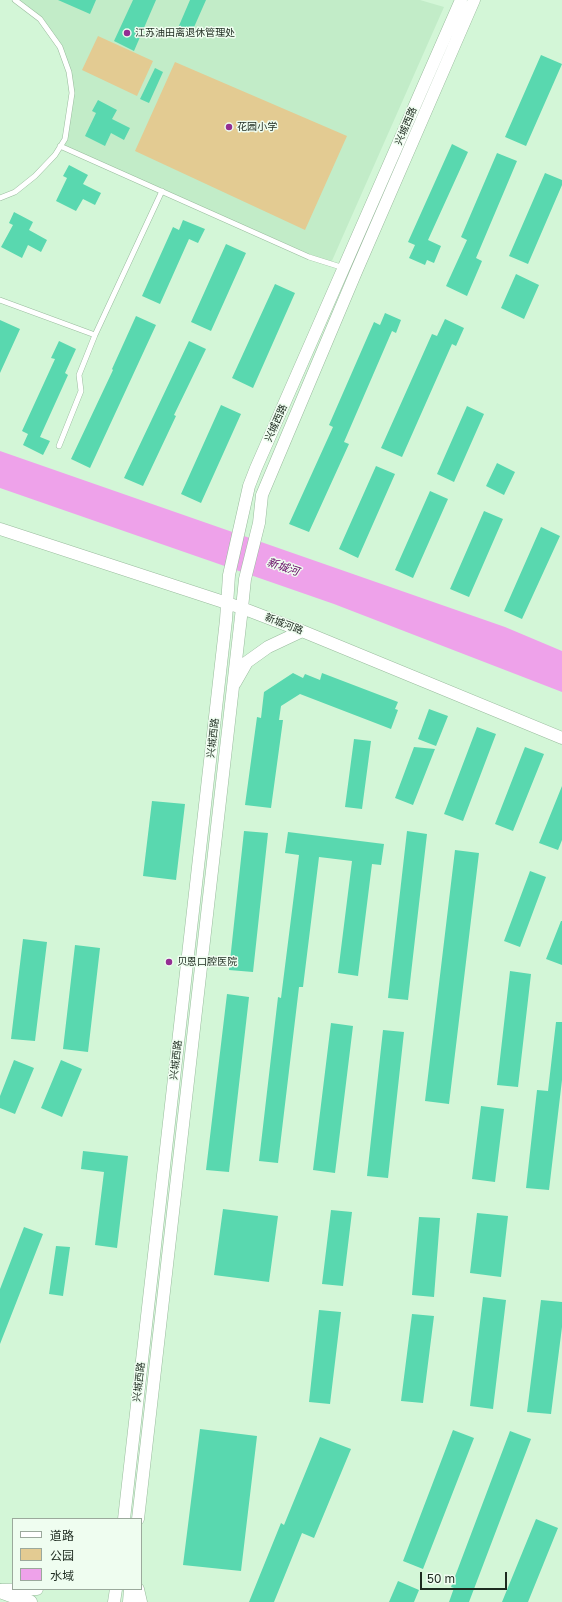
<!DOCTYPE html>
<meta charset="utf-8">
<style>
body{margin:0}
#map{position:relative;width:562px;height:1602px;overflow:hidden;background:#d3f6d7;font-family:"Golos Text","Noto Sans SC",sans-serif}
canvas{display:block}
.legend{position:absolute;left:12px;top:1518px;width:130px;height:72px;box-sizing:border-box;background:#effdf0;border:1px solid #9ba99c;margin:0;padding:5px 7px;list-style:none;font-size:12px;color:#1d2a1f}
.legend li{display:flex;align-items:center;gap:8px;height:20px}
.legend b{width:20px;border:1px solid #9ba99c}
.scale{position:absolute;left:420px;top:1572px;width:87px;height:18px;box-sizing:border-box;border:2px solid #1d2a1f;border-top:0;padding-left:5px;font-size:12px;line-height:14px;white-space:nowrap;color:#1d2a1f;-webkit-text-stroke:3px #effdf0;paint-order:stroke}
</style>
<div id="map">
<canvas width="562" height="1602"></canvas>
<ul class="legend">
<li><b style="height:5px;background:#fff"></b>道路</li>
<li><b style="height:11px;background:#e3cb92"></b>公园</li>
<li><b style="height:11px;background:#eea2ea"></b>水域</li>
</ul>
<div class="scale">50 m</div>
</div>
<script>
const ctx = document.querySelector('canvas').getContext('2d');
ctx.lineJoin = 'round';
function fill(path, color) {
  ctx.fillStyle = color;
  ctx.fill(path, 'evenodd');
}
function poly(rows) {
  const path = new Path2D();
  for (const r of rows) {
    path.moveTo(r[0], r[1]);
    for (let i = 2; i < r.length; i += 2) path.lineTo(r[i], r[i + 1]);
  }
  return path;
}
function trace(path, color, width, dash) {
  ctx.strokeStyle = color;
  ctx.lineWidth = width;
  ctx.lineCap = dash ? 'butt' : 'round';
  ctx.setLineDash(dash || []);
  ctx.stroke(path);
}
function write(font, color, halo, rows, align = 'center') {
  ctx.font = font + ' "Golos Text","Noto Sans SC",sans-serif';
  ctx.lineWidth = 3;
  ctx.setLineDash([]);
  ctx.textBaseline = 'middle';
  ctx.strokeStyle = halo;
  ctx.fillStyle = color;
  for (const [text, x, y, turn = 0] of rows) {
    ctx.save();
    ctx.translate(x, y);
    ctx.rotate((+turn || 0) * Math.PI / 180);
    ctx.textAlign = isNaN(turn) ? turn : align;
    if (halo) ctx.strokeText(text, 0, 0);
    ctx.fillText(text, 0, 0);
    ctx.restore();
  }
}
fill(poly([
 [15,0,420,0,444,7,331,263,60,146,65,139,72,93,60,47,40,19]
]), '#c2ecc8');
fill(poly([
 [98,36,153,61,137,96,82,70],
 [175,62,347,136,305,230,135,151]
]), '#e3cb92');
fill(poly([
 [0,451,505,627,562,651,562,692,334,604,0,488]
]), '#eea2ea');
fill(poly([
 [58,0,96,0,90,14],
 [133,0,156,0,134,51,114,41],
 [190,0,206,0,191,34,178,28],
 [541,55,562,64,526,146,505,137],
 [155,68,163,72,149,103,140,99],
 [98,100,117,110,112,119,130,128,124,140,111,133,105,146,85,136,96,113,92,111],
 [452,144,468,152,428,240,441,246,434,263,427,260,425,265,409,258,415,245,408,242],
 [497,153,517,161,476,258,482,261,467,296,446,286,467,240,461,237],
 [69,165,88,175,83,184,101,193,95,205,83,199,76,211,56,201,67,178,63,176],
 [545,173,562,180,562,185,528,264,509,256],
 [14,212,33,222,29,230,47,240,41,252,28,245,22,258,1,247,13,225,9,223],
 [183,220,205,229,198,243,189,239,160,304,142,296,173,227,179,230],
 [226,244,246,253,211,331,191,322],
 [516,274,539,285,524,319,501,308],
 [275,284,295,293,253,388,232,378],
 [385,313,401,320,396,333,392,331,344,442,349,444,309,532,289,524,333,427,329,425,374,322,380,325],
 [136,316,156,325,90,468,71,459,113,370,112,369],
 [445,319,464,328,456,346,452,344,402,457,381,448,432,334,437,336],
 [0,320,20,329,0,373],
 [59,341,76,349,65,373,68,375,40,437,50,441,43,455,23,445,28,434,22,431,55,359,51,358],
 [189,341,206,349,174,415,176,416,143,486,124,478],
 [221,405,241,414,201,503,181,494],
 [467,406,484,414,454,482,437,474],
 [497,463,515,472,504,495,486,486],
 [376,466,395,474,358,558,339,549],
 [430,491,448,499,413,578,395,570],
 [484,511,503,519,469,597,450,589],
 [541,527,560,536,522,619,504,611],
 [293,673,303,678,305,674,320,680,322,673,398,702,395,709,398,710,391,729,300,694,281,706,279,720,283,720,271,808,245,805,257,717,261,718,264,692],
 [429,709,448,716,436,746,418,739],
 [477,727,496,734,463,821,444,814],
 [354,739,371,741,362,809,345,807],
 [414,747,435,749,413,805,395,798],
 [525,747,544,754,513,831,495,824],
 [562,786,562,840,558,850,539,843],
 [152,801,185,804,176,880,143,876],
 [244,831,268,833,253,972,229,970],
 [407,831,427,834,408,1000,388,998],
 [288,832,384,844,381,865,372,864,358,976,338,973,352,861,319,857,303,987,299,987,278,1163,259,1161,278,997,281,998,299,855,285,853],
 [455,850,479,853,449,1104,425,1101],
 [530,871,546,877,520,947,504,941],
 [561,921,562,921,562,965,546,959],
 [23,939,47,942,35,1041,11,1039],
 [75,945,100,948,88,1052,63,1049],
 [510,971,531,974,518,1087,497,1085],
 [227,994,249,997,229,1172,206,1170],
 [556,1022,562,1022,562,1080,549,1190,526,1188,537,1090,548,1091],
 [331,1023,353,1026,335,1173,313,1170],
 [383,1030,404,1032,388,1178,367,1176],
 [14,1060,34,1068,15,1114,0,1108,0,1096],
 [61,1060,82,1069,62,1117,41,1108],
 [481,1106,504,1109,495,1182,472,1179],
 [83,1151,128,1156,117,1248,95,1245,104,1172,81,1169],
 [223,1209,278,1216,269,1282,214,1275],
 [331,1210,352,1212,343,1286,322,1284],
 [477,1213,508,1216,501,1277,470,1273],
 [419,1217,440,1218,434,1297,412,1295],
 [24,1227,43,1234,0,1344,0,1289],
 [56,1246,70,1247,63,1296,49,1294],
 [483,1297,506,1300,493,1409,470,1406],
 [541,1300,562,1302,562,1327,551,1414,527,1412],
 [319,1310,341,1312,330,1404,309,1402],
 [412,1314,434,1316,423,1403,401,1401],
 [200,1429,257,1436,241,1571,183,1565],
 [453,1430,474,1438,423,1569,403,1561],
 [510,1431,531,1439,469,1602,449,1602,454,1588,451,1587],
 [320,1437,351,1449,314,1538,302,1533,274,1602,249,1602,281,1523,284,1525],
 [536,1519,558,1528,528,1602,502,1602],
 [398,1581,419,1590,414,1602,389,1602]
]), '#59d8af');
const service = poly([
 [60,146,309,257,344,268],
 [0,198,15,192,35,176,55,155,65,139,72,93,69,72,60,47,40,19,15,0],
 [0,300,95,335],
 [59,446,81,391,79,375,95,335,162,191]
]);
const tertiary = poly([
 [0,529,242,608,302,631,562,738],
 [235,683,247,662,268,647,302,631],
 [124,1519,226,620,229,575,249,486,256,468,461,0],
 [138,1519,242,608,245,579,259,523,262,495,356,272,474,0],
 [138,1589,141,1602],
 [0,1590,37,1589],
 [114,1602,116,1589],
 [129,1602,130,1589]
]);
const secondary = poly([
 [0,1591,30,1602]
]);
trace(service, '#99bb9d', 6);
trace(tertiary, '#99bb9d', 13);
trace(secondary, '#99bb9d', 15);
trace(service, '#fff', 5);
trace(tertiary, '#fff', 12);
trace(secondary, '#fff', 14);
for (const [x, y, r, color] of [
 [127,33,4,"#942e93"],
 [229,127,4,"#942e93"],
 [169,962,4,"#942e93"]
]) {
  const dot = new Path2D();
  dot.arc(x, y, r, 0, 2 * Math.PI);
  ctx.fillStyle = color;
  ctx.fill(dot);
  trace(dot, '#effdf0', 1.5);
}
write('10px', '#1d2a1f', '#effdf0', [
 ["江苏油田离退休管理处",135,33],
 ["花园小学",237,127],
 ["贝恩口腔医院",177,962]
], 'left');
write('10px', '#1d2a1f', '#effdf0', [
 ["兴城西路",406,126,-67],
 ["兴城西路",276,423,-66],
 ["新城河路",284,624,21],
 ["兴城西路",213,738,-83],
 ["兴城西路",176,1060,-83],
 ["兴城西路",139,1382,-83]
]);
write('italic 11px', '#640463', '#effdf0', [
 ["新城河",283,567,19]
]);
</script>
